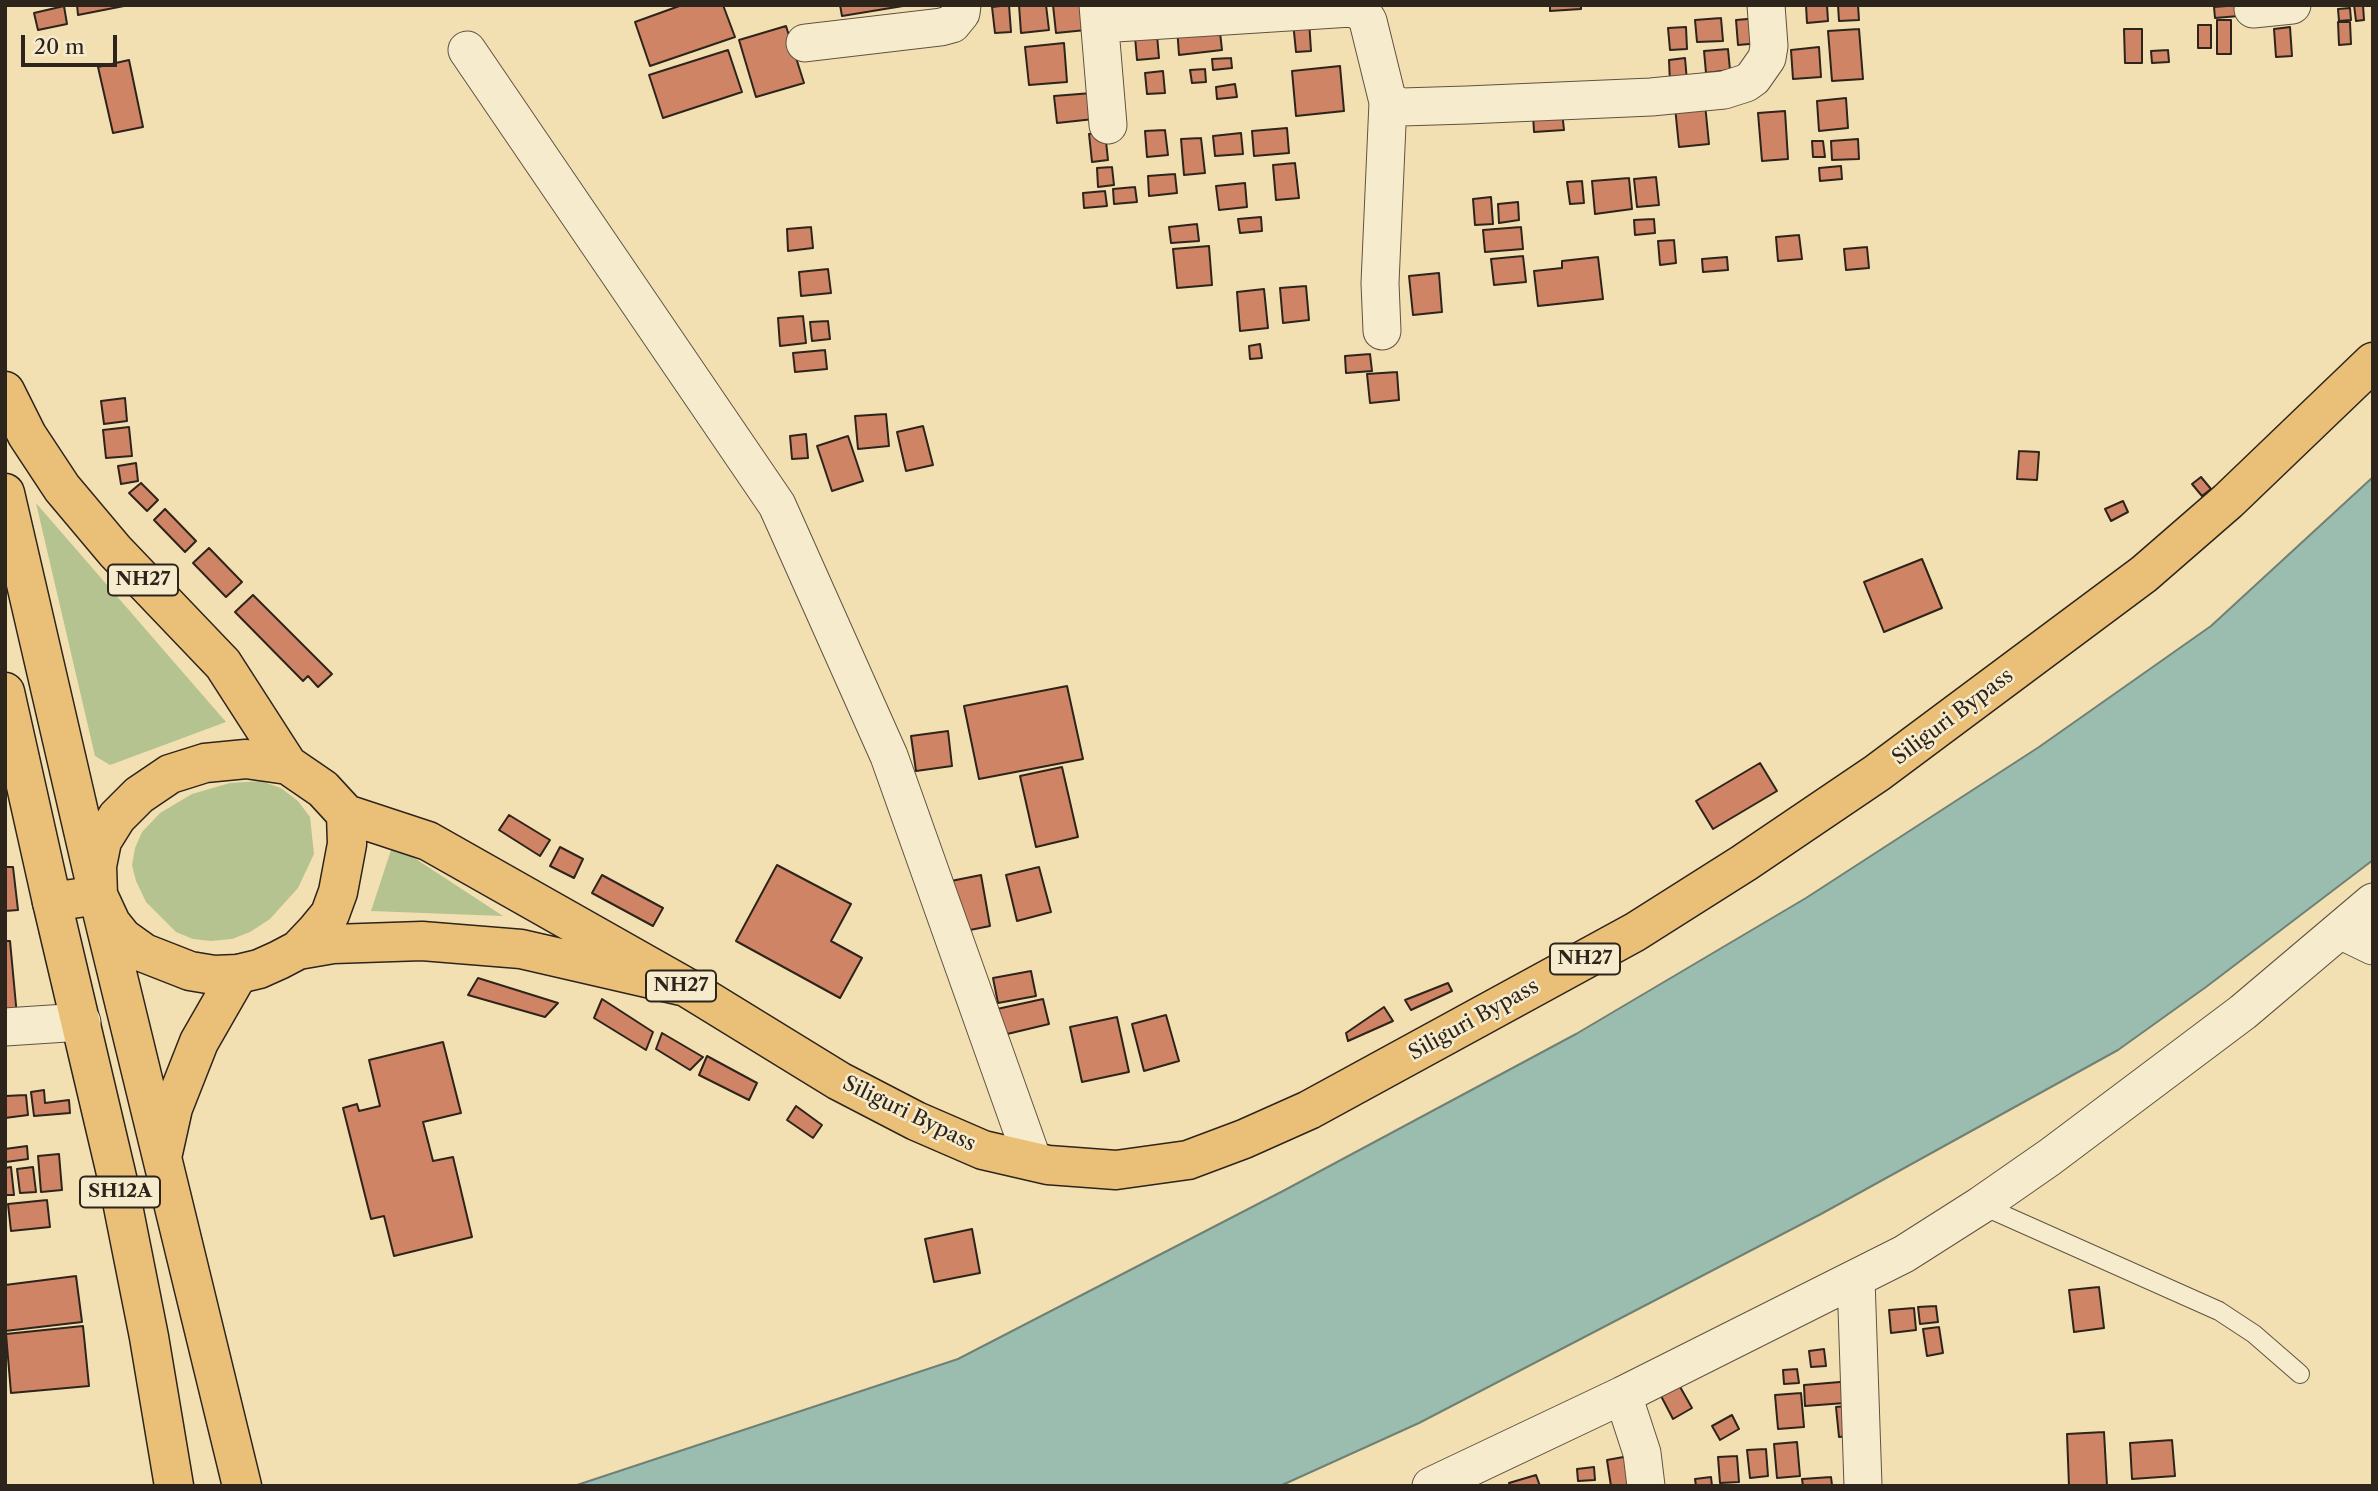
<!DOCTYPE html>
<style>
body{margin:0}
#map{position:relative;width:2378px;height:1491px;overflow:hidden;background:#f3e0b2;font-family:"Libre Caslon Text",serif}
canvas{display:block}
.frame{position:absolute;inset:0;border:7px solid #2d241b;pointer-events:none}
.scale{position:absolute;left:21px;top:35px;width:96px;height:32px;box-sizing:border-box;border:4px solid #2d241b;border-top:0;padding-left:9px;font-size:21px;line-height:24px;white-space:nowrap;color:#2d241b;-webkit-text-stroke:5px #f7ebcd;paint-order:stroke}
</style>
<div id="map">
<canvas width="2378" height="1491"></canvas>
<div class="frame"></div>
<div class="scale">20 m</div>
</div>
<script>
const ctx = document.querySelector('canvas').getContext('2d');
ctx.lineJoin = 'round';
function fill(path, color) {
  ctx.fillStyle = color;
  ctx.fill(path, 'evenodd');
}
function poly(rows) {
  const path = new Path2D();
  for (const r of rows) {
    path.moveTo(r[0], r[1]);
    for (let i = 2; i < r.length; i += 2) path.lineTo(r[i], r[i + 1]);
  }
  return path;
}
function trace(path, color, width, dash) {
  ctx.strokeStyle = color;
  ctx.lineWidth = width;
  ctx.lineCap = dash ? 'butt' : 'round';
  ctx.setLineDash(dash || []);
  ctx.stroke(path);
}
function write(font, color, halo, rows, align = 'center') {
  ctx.font = font + ' "Libre Caslon Text",serif';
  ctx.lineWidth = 5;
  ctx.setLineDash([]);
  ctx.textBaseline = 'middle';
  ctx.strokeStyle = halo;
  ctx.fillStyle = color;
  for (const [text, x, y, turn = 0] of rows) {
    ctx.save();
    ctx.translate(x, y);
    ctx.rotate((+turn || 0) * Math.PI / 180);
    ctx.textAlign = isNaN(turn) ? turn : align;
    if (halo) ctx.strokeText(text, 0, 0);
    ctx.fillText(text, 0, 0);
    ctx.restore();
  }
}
fill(poly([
 [36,503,226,722,110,765,95,756],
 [261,781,281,788,298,801,310,817,314,854,298,888,270,919,250,932,232,939,211,941,193,939,176,932,146,902,136,881,132,865,135,848,142,832,160,813,192,794,230,783],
 [393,844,503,916,371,911]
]), '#b5c390');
const water = poly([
 [2373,477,2373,860,2206,987,2118,1050,1821,1214,1419,1423,1280,1486,574,1486,958,1359,1283,1191,1576,1034,1806,898,2039,747,2211,626,2373,477]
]);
fill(water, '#9bbdaf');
trace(water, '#6f8074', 2);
const building = poly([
 [77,5,129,5,78,15,77,5],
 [682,5,723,5,735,37,650,66,635,22,682,5],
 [840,5,909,5,842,16,840,5],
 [1009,5,1011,32,995,33,992,7,1009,5],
 [1019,5,1046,5,1049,30,1021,33,1019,5],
 [1053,5,1084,5,1086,30,1056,33,1053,5],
 [1550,5,1581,5,1581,9,1550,11,1550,5],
 [1806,5,1827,5,1828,21,1807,23,1806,5],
 [1838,5,1858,5,1859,20,1839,21,1838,5],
 [2238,5,2239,16,2215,18,2214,7,2238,5],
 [2354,5,2363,5,2364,20,2356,21,2354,5],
 [64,6,67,24,38,30,34,13,64,6],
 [2350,8,2351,20,2339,21,2338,9,2350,8],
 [1721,18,1723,41,1697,42,1695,20,1721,18],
 [1759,18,1761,43,1738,45,1736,20,1759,18],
 [1309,20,1311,51,1296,52,1293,22,1309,20],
 [2217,20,2231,20,2231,54,2217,54,2217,20],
 [2338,22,2350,22,2351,44,2339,45,2338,22],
 [1219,23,1222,50,1179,55,1177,27,1219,23],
 [2198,25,2211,25,2211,48,2198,48,2198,25],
 [786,26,804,83,756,97,739,40,786,26],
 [1686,27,1687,49,1670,50,1668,28,1686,27],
 [2290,27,2292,56,2276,57,2274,29,2290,27],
 [1859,29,1863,79,1832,81,1828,31,1859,29],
 [2124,29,2142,29,2142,63,2125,63,2124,29],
 [1157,35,1159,58,1137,60,1135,37,1157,35],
 [1064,43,1067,82,1029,85,1025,47,1064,43],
 [1819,47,1821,77,1793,79,1791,50,1819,47],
 [1728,49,1730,70,1706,73,1704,51,1728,49],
 [728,50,742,92,663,118,649,75,728,50],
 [2168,50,2169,62,2152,63,2151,51,2168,50],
 [1231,58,1232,68,1213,70,1212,59,1231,58],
 [1685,58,1687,81,1670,83,1669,60,1685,58],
 [129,60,143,127,113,133,98,67,129,60],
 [1340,66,1344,111,1296,116,1292,71,1340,66],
 [1205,69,1206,82,1192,83,1190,70,1205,69],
 [1163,71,1165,93,1147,94,1145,73,1163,71],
 [1235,84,1237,97,1217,99,1216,87,1235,84],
 [1092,93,1094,119,1057,123,1054,96,1092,93],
 [1846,98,1848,128,1819,131,1817,101,1846,98],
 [1705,104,1709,144,1679,147,1675,107,1705,104],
 [1562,111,1564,130,1534,132,1533,114,1562,111],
 [1785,111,1788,159,1762,161,1758,113,1785,111],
 [1287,128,1289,153,1254,156,1252,131,1287,128],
 [1165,130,1168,155,1147,157,1145,131,1165,130],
 [1105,132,1108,160,1092,162,1089,134,1105,132],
 [1241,133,1243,154,1215,156,1213,136,1241,133],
 [1201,138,1205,173,1184,175,1181,139,1201,138],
 [1858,139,1859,159,1832,160,1831,141,1858,139],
 [1812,141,1823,141,1825,157,1813,157,1812,141],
 [1295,163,1299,198,1276,200,1273,165,1295,163],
 [1841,166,1842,179,1820,181,1819,168,1841,166],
 [1112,167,1114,185,1098,187,1097,168,1112,167],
 [1175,174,1177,193,1149,196,1148,176,1175,174],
 [1656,177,1659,205,1637,207,1634,179,1656,177],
 [1629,178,1632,209,1595,214,1592,181,1629,178],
 [1582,181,1584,203,1570,204,1567,182,1582,181],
 [1245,183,1247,207,1219,210,1216,186,1245,183],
 [1135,187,1137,202,1114,204,1113,189,1135,187],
 [1105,191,1107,206,1084,208,1083,193,1105,191],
 [1491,197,1493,224,1475,225,1473,199,1491,197],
 [1518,202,1519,220,1499,223,1498,204,1518,202],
 [1261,217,1262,231,1240,233,1238,219,1261,217],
 [1654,219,1655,233,1635,235,1634,220,1654,219],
 [1197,224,1199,241,1171,243,1169,227,1197,224],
 [811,227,813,248,788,251,787,229,811,227],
 [1521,227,1523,249,1485,252,1483,230,1521,227],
 [1799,235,1802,259,1778,261,1776,237,1799,235],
 [1674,240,1676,263,1660,265,1658,241,1674,240],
 [1209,246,1212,285,1177,288,1173,249,1209,246],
 [1867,247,1869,268,1846,270,1844,249,1867,247],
 [1523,256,1526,282,1494,285,1491,259,1523,256],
 [1598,257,1603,299,1538,306,1534,271,1562,268,1562,261,1598,257],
 [1727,257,1728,270,1703,272,1702,259,1727,257],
 [828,269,831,293,801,296,799,272,828,269],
 [1439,273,1442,312,1413,315,1409,276,1439,273],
 [1306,286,1309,320,1283,323,1280,288,1306,286],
 [1264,289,1268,328,1240,331,1237,292,1264,289],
 [803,316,806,343,780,346,778,318,803,316],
 [828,321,830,339,812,341,810,322,828,321],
 [1260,344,1262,358,1250,359,1249,346,1260,344],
 [825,350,827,369,795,372,793,353,825,350],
 [1370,354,1372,371,1346,373,1345,356,1370,354],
 [1397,372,1399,400,1370,403,1367,374,1397,372],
 [125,398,127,421,104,424,101,401,125,398],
 [886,414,889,446,858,449,855,416,886,414],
 [923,426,933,465,906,471,897,432,923,426],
 [129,427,132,456,106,458,103,430,129,427],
 [806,434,808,458,792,459,790,436,806,434],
 [848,436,863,481,832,491,817,446,848,436],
 [2019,451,2039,452,2037,480,2017,479,2019,451],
 [136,463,138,481,121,484,118,466,136,463],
 [2201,477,2211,489,2202,496,2192,484,2201,477],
 [141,483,158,500,147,511,129,493,141,483],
 [2123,501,2128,512,2111,521,2105,509,2123,501],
 [165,509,196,541,185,552,154,520,165,509],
 [209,548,242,582,226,597,193,563,209,548],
 [1922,559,1942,608,1884,632,1864,582,1922,559],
 [253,595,332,674,318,687,308,676,303,681,235,612,253,595],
 [1067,686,1083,759,979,779,964,706,1067,686],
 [948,731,952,766,916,771,911,736,948,731],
 [1760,763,1777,791,1713,829,1696,801,1760,763],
 [1062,767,1078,837,1036,847,1020,776,1062,767],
 [509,815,550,840,540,856,499,830,509,815],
 [560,847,583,859,574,878,550,866,560,847],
 [777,865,851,904,831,941,862,958,840,998,736,941,777,865],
 [5,867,13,867,18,910,5,911,5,867],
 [1039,867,1051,912,1017,921,1006,875,1039,867],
 [602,875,663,908,653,926,592,893,602,875],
 [981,875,990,926,960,932,951,881,981,875],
 [5,941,10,941,17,1016,5,1018,5,941],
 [1031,971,1036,996,998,1003,993,978,1031,971],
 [478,978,558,1003,545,1017,468,995,478,978],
 [1448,983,1452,991,1411,1010,1405,1000,1448,983],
 [602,999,653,1032,646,1050,594,1018,602,999],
 [1043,999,1049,1024,1003,1035,997,1009,1043,999],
 [1384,1007,1393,1021,1348,1041,1346,1033,1384,1007],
 [1166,1015,1179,1061,1144,1071,1132,1024,1166,1015],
 [1117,1017,1129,1072,1082,1082,1070,1027,1117,1017],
 [662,1033,703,1057,690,1070,656,1049,662,1033],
 [443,1042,461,1113,423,1122,433,1161,453,1157,472,1237,394,1256,384,1216,371,1219,343,1108,357,1104,359,1111,380,1106,369,1060,443,1042],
 [707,1056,757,1083,749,1100,699,1075,707,1056],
 [44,1090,45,1103,69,1100,70,1113,34,1116,31,1092,44,1090],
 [26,1095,28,1115,5,1118,5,1096,26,1095],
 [796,1106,822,1125,813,1138,787,1120,796,1106],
 [27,1146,28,1159,6,1162,5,1149,27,1146],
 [59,1154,62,1190,41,1192,38,1156,59,1154],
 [11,1167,14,1195,5,1195,5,1168,11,1167],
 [33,1167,36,1192,20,1193,17,1169,33,1167],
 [47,1200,50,1227,11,1231,8,1204,47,1200],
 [972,1229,980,1273,934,1282,925,1239,972,1229],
 [76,1276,82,1322,5,1331,5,1285,76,1276],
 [2099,1287,2104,1328,2074,1332,2069,1290,2099,1287],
 [1936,1306,1938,1322,1920,1324,1918,1307,1936,1306],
 [1914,1308,1916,1330,1891,1333,1889,1310,1914,1308],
 [83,1326,89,1386,11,1393,6,1334,83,1326],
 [1939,1327,1943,1353,1927,1356,1923,1329,1939,1327],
 [1824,1349,1826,1366,1811,1367,1809,1351,1824,1349],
 [1797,1369,1799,1383,1784,1384,1783,1370,1797,1369],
 [1852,1381,1858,1402,1805,1406,1804,1385,1852,1381],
 [1679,1385,1692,1408,1673,1419,1661,1396,1679,1385],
 [1801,1393,1804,1427,1778,1429,1775,1395,1801,1393],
 [1858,1405,1860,1435,1839,1437,1836,1407,1858,1405],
 [1732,1415,1739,1429,1720,1440,1712,1426,1732,1415],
 [2104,1432,2107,1486,2069,1486,2067,1434,2104,1432],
 [2172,1440,2175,1476,2132,1479,2130,1443,2172,1440],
 [1797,1442,1800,1476,1777,1478,1774,1444,1797,1442],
 [1766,1449,1768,1476,1750,1478,1747,1450,1766,1449],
 [1629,1456,1629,1486,1611,1486,1607,1460,1629,1456],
 [1737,1456,1739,1482,1720,1483,1718,1457,1737,1456],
 [1594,1467,1595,1480,1578,1481,1577,1469,1594,1467],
 [1536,1475,1540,1486,1510,1486,1509,1483,1536,1475],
 [1711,1477,1712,1486,1696,1486,1695,1479,1711,1477],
 [1831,1477,1832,1485,1841,1486,1803,1486,1802,1479,1831,1477]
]);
fill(building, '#cf8466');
trace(building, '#2d241b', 2);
const service = poly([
 [1981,1205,2219,1311,2254,1334,2300,1374]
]);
const minor = poly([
 [1098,5,1108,125],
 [2253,9,2292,5],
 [1100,24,1351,8,1363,13,1368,21,1388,102,1402,107,1467,105,1651,97,1724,90,1746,83,1753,78,1767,58,1769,46,1766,5],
 [805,43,941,27,952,24,961,13,962,5],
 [467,50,777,505,889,756,1033,1161],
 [1382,331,1380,283,1388,102],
 [2340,930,2373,946],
 [5,1027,82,1022],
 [1856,1279,1863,1486],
 [1623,1395,1642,1453,1646,1486],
 [1431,1486,1623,1395,1904,1254,1981,1205,2050,1157,2243,1012,2373,902]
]);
const primary = poly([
 [52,902,119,1186,149,1337,174,1486],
 [100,903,242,1486],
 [163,1153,173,1108,199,1042,238,974]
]);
const trunk = poly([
 [5,391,27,435,62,488,115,551,223,664,288,765],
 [5,493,98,895,52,902,5,692],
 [246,759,288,765,323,789,346,814,347,844,338,892,330,914,316,931,298,950,279,960,259,969,238,974,214,975,190,971,144,953,123,938,111,923,98,895,97,866,102,841,117,817,139,795,170,774,205,763,246,759],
 [298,950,333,944,422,941,521,949,686,987,428,841,346,814],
 [686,987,839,1081,916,1121,983,1150,1048,1165,1116,1170,1188,1160,1244,1139,1309,1110,1635,932,1744,863,1877,773,2144,574,2228,501,2373,362]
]);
trace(service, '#5e5341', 20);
trace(minor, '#5e5341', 39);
trace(primary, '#2d241b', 41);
trace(trunk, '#2d241b', 41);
trace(service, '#f7ebcd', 18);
trace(minor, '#f7ebcd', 37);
trace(primary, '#eac079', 38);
trace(trunk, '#eac079', 38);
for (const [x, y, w] of [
 [143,580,70],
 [1585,959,70],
 [681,986,70],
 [120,1192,80]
]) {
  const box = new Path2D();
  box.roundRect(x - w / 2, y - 15.5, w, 31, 5);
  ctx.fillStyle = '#f7ebcd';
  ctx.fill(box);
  trace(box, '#2d241b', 2);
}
write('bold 19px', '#2d241b', null, [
 ["NH27",143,580],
 ["NH27",1585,959],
 ["NH27",681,986],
 ["SH12A",120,1192]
]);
write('21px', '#2d241b', '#f7ebcd', [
 ["Siliguri Bypass",1953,717,-37],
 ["Siliguri Bypass",1474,1020,-29],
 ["Siliguri Bypass",909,1114,26]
]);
</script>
